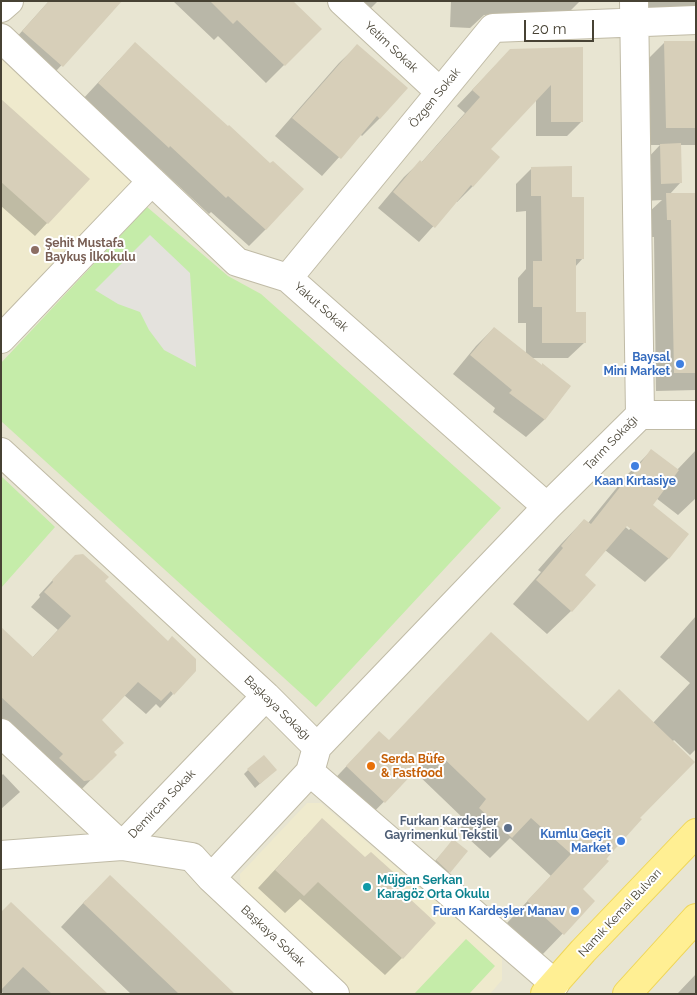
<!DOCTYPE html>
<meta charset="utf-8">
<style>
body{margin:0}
#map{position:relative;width:697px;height:995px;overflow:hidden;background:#f4f1e5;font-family:Raleway,sans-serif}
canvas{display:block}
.frame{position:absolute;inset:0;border:2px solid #474234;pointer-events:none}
.scale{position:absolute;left:524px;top:20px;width:70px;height:22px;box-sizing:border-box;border:2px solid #474234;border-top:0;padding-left:6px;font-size:15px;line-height:18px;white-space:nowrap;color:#474234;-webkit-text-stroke:4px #fff;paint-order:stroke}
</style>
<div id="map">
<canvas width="697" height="995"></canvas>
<div class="frame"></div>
<div class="scale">20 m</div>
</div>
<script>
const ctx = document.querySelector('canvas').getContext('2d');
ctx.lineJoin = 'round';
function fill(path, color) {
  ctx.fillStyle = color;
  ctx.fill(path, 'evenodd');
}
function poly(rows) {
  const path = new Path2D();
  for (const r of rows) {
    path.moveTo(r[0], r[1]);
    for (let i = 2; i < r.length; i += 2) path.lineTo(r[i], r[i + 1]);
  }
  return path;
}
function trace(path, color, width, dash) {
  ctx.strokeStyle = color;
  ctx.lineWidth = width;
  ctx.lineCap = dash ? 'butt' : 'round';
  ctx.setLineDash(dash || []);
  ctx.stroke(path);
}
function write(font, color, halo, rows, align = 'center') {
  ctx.font = font + ' Raleway,sans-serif';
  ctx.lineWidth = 4;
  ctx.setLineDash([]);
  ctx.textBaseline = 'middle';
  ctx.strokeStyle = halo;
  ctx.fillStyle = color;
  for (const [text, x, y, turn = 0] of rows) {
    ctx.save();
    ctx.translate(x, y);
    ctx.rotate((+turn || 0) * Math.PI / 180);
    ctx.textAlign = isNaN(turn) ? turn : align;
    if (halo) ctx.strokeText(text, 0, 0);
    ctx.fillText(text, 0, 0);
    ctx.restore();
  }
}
fill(poly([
 [1,1,696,1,696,994,1,994]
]), '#e8e5d2');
fill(poly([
 [1,53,138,175,1,326],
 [307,803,321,803,502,957,502,980,490,994,349,994,241,897,240,874]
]), '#efeacd');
fill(poly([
 [147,207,228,276,261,294,501,508,316,707,1,421,1,363],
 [1,476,55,527,1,588],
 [466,939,495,966,469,994,417,994,415,993]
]), '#c5eca9');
fill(poly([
 [150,235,190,273,196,367,164,350,149,330,140,312,118,304,95,290]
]), '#e4e2dd');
fill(poly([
 [49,1,121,1,44,84,6,49],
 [173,1,291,1,320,29,266,83,218,36,214,40],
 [342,1,378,1,360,19],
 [451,1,580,1,569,12,484,15,470,28,450,27],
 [647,1,696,1,696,13,647,14],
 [665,42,696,42,696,145,679,145,681,182,669,195,696,194,696,390,656,391,654,237,650,237,649,212,662,200,644,201,643,163,660,145,649,145,647,60],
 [357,46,380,118,362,136,360,134,322,176,275,136,339,63],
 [582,49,582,121,567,136,536,136,536,99,490,149,499,157,472,187,457,202,456,201,419,242,378,208,404,177,420,162,421,163,465,113,457,106,495,66],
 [119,60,266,229,249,246,211,212,209,214,153,162,152,164,82,100],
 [1,100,88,179,35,236,1,206],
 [532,168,571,198,583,258,575,267,575,314,585,342,568,358,531,358,570,386,544,420,526,437,493,412,495,408,453,374,476,346,494,328,526,354,526,323,518,323,518,278,526,269,526,211,516,212,516,184],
 [696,450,696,498,678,515,656,498,651,505,688,534,668,559,645,582,605,550,583,575,571,611,547,634,513,604,541,572,538,570,561,544,584,520,588,523,628,474,651,451,677,470],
 [623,522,631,528,629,530,621,523],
 [61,571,103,581,173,694,160,708,156,704,146,714,124,695,101,720,115,755,77,794,1,724,1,641,32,658,58,630,31,607,40,597,39,595],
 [696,616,696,749,690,755,674,740,672,742,639,819,581,889,594,901,542,955,507,923,551,876,510,838,490,858,459,830,466,821,414,771,363,823,326,788,358,754,388,742,587,722,653,723,690,683,660,657],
 [248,770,271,774,255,788,244,774],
 [3,774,20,792,1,809,1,776],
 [305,837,394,885,402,958,385,975,300,899,285,913,258,888],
 [453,841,449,872,440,881,427,870],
 [86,900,233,994,131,994,61,927],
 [1,913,106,994,4,994,1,991],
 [696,974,696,994,678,994,678,993]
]), '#0003');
fill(poly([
 [49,1,122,1,63,67,22,31],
 [210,1,293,1,322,29,285,66,237,20,233,24],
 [664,41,696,41,696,128,666,128],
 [135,42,228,126,229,125,270,163,273,161,304,189,266,230,228,196,226,198,170,146,169,148,98,83],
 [357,44,408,88,380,119,377,116,341,159,292,118],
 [583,47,583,122,551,122,551,85,491,149,500,157,473,187,471,185,435,228,393,192,420,160,422,162,480,97,472,90,510,49],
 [1,99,90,179,48,224,1,182],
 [681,143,682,183,661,184,660,144],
 [572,166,572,197,584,197,584,259,576,259,576,312,586,312,586,343,542,343,542,307,533,307,533,261,542,261,541,196,531,196,531,167],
 [666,193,696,193,696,373,674,373,671,220,667,220],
 [494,327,542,365,542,363,571,386,545,420,509,393,512,390,470,355],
 [651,449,679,470,653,505,689,534,669,559,627,526,585,575,596,585,572,612,536,580,563,548,561,546,584,519,591,524,624,482,626,483],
 [83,554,109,577,105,581,168,641,172,636,196,659,196,671,174,695,171,691,161,701,138,682,102,720,124,743,114,752,117,755,92,780,84,781,59,758,63,754,1,697,1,627,33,657,71,616,44,592,53,582,52,580,75,555],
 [491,632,588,721,619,689,695,762,640,818,642,819,606,859,609,861,583,889,595,901,564,935,527,901,571,854,531,818,512,838,479,808,486,799,435,750,385,803,346,766,379,731,389,740],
 [264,755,277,770,260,784,247,769],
 [322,818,365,857,371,852,401,879,395,885,436,923,403,959,318,882,304,896,275,870],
 [453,839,468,851,450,873,436,860],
 [110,875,166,928,235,994,179,994,83,903],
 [11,902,67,955,108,994,52,994,23,967,1,990,1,912]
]), '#d7cfb9');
const minor = poly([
 [342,1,440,92],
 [1,8,9,1],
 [1,38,237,262,288,278,547,507],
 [288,278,493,28,696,20],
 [1,339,152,181],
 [640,415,696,415],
 [1,452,266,696,317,747,310,772,211,878],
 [1,733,122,846,192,857,211,878,335,994],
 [317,747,547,507,640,415,634,1],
 [310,772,555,984],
 [1,855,122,846,266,696]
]);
const major = poly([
 [545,994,583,951,696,833],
 [627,994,696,918]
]);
trace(minor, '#c0bba6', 30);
trace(major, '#efd658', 30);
trace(minor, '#fff', 28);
trace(major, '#ffef93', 28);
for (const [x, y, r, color] of [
 [35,250,5,"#8d6e63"],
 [680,364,5,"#3f7fe0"],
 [635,466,5,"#3f7fe0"],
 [371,766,5,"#e8710a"],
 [508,828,5,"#5c6f8a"],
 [621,841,5,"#3f7fe0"],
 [367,887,5,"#0f9aa8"],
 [575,911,5,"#3f7fe0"]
]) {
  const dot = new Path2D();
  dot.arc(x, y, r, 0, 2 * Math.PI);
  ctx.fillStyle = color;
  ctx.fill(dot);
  trace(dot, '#fff', 2);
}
write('12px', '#474234', '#fff', [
 ["Yetim Sokak",391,47,43],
 ["Özgen Sokak",435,98,-51],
 ["Yakut Sokak",321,307,41],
 ["Tarım Sokağı",611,443,-46],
 ["Başkaya Sokağı",277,708,44],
 ["Demircan Sokak",162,804,-46],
 ["Namık Kemal Bulvarı",620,913,-47],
 ["Başkaya Sokak",273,936,43]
]);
write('bold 12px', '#785e54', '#fff', [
 ["Şehit Mustafa",45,243],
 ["Baykuş İlkokulu",45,257]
], 'left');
write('bold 12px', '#366cbe', '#fff', [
 ["Baysal",670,357],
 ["Mini Market",670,371],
 ["Kaan Kırtasiye",635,481,"center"],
 ["Kumlu Geçit",611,834],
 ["Market",611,848],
 ["Furan Kardeşler Manav",565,911]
], 'right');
write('bold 12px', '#c56008', '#fff', [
 ["Serda Büfe",381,759],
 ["& Fastfood",381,773]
], 'left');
write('bold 12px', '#4e5e75', '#fff', [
 ["Furkan Kardeşler",498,821],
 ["Gayrimenkul Tekstil",498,835]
], 'right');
write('bold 12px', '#0d838f', '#fff', [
 ["Müjgan Serkan",377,880],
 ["Karagöz Orta Okulu",377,894]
], 'left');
</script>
